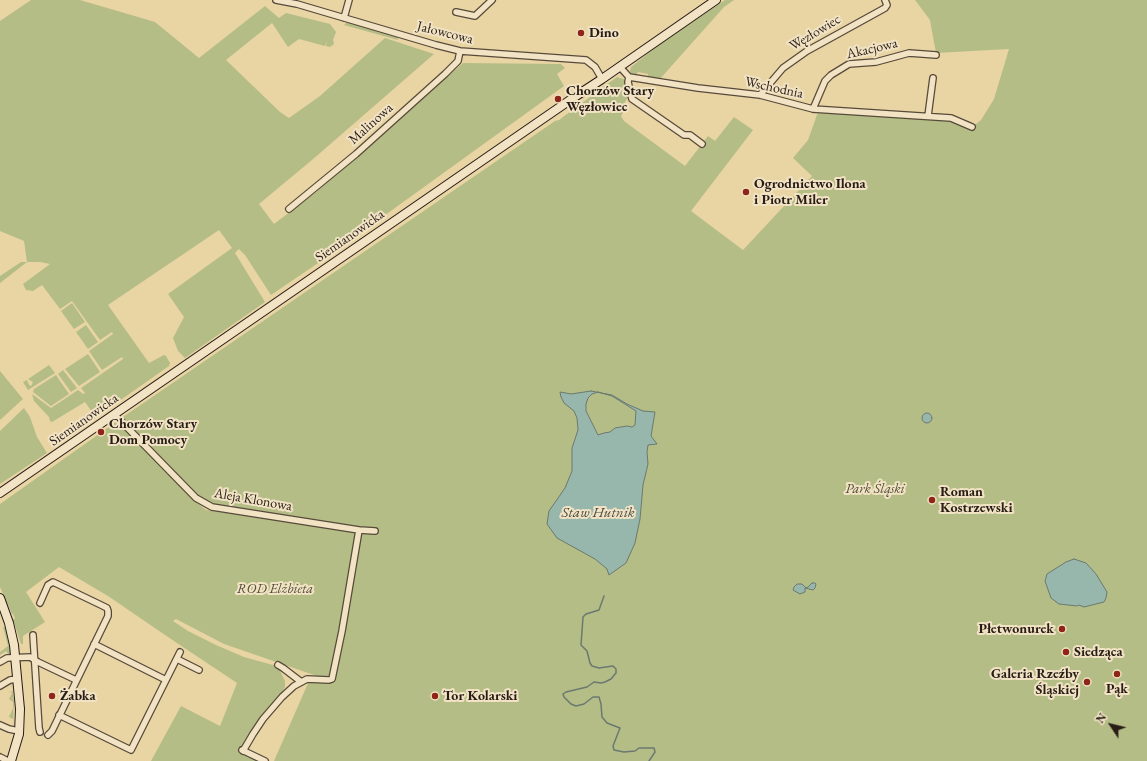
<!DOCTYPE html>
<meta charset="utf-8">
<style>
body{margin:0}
#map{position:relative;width:1147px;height:761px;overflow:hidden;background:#e9d4a4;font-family:"EB Garamond",serif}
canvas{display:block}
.north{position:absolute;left:1091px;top:705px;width:40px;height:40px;-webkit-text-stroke:3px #f1e3c4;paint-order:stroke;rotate:305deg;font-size:11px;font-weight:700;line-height:16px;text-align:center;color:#281c16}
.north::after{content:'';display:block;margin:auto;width:14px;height:18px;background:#281c16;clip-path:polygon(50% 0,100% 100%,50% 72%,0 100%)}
</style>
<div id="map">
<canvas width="1147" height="761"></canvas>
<div class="north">N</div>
</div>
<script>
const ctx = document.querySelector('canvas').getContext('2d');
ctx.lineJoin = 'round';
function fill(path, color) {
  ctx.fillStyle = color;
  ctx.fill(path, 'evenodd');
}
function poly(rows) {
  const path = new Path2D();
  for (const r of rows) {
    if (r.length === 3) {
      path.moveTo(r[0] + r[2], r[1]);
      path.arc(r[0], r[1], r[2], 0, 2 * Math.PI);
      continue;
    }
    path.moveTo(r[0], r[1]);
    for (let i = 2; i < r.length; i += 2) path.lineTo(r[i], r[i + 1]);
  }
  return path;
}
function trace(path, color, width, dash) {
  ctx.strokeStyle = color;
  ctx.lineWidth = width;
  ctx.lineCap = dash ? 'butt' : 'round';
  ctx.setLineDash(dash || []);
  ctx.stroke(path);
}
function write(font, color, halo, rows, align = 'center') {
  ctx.font = font + ' "EB Garamond",serif';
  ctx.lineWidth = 4;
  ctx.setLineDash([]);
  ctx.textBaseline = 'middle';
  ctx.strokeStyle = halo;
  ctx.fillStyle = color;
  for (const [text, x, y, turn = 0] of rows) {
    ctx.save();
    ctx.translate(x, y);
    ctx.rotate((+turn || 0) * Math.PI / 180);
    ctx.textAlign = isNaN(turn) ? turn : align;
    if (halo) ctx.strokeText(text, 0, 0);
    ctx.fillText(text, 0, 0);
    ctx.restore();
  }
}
fill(poly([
 [31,0,80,0,155,22,199,58,265,6,279,18,286,13,330,24,336,32,333,40,334,44,330,47,326,46,327,41,325,46,299,39,288,47,272,23,226,60,280,112,289,118,320,96,385,38,434,54,312,160,259,204,274,224,316,192,463,63,561,64,565,68,557,74,564,86,327,257,271,295,245,255,239,249,235,253,265,302,185,358,178,351,173,338,184,317,168,294,232,248,219,230,108,305,149,363,164,355,166,356,170,363,169,366,68,437,64,438,62,435,62,431,92,412,85,402,52,422,50,421,49,417,34,401,32,394,51,408,78,390,83,394,85,393,81,388,123,359,122,357,102,370,89,351,113,334,112,332,100,340,72,301,60,309,42,285,33,291,26,290,23,284,50,264,40,262,27,262,0,283,0,276,21,262,27,262,24,241,0,231,0,21],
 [725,0,734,0,724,7,659,80,648,78,648,74,638,72,636,76,631,75,630,71,631,67,656,47],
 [915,0,1147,0,1147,761,274,761,309,681,330,681,361,532,212,505,201,499,193,491,124,420,123,417,555,121,559,120,617,77,626,80,629,96,623,105,626,107,621,116,624,121,685,166,708,136,715,141,734,117,753,130,691,211,743,250,812,176,793,158,808,140,818,112,950,120,970,129,981,120,994,99,1009,49,936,53,930,20],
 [349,22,397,36,398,40,344,25,346,23],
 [72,303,85,322,74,329,61,311],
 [86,325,98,342,88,349,76,332],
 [88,354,100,372,79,386,65,369],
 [49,365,55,373,28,390,23,382,27,380,29,385,31,386,33,382,28,379],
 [63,370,77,388,71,392,58,374],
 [0,371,23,399,0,420],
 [56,375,69,394,51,406,33,392,34,389],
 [24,408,30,417,37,437,47,453,0,484,0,431],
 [116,422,131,434,194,500,206,510,358,532,331,678,326,679,314,675,224,644,176,619,173,621,188,631,216,645,244,657,280,667,281,673,285,681,285,687,280,696,242,750,262,761,151,761,181,706,220,726,237,683,168,637,108,596,59,567,26,592,45,622,23,636,23,644,21,644,13,620,15,618,13,614,12,614,0,587,0,504],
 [6,626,12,655,10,656,6,651,0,655,0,652,8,646,3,627],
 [11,682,14,701,13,728,9,726,12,727,13,726,13,719,9,717,13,708,13,702,9,699,12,693,8,691,11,692,12,691,12,684,9,683]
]), '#b5bd86');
const water = poly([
 [591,391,612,395,627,404,643,411,655,412,651,436,657,444,648,445,647,452,648,464,643,485,640,519,635,543,626,563,609,575,607,569,595,559,557,538,547,524,549,511,565,488,572,471,572,448,578,430,577,418,574,411,564,403,561,397,560,392,571,394,591,391],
 [598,392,612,396,636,411,635,425,632,427,627,426,615,428,610,432,604,433,598,435,586,411,586,404,588,398,592,394,598,392],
 [927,418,5],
 [1074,559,1086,563,1096,574,1107,592,1106,598,1104,602,1084,607,1079,605,1077,606,1059,604,1051,598,1045,581,1047,574,1066,562,1074,559],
 [812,583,815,583,816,584,815,588,813,590,805,588,805,592,800,594,793,590,794,587,797,584,802,584,806,588,808,587,812,583]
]);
fill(water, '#98b7ac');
trace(water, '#6b7970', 1);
trace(poly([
 [604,596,599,610,586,614,583,617,581,645,587,651,590,663,592,666,599,668,613,666,616,669,616,673,611,679,605,682,601,683,594,682,587,687,566,692,563,694,564,697,571,704,576,706,584,704,593,697,599,697,601,704,602,717,607,723,620,728,613,746,614,750,624,752,635,751,639,748,654,748,655,752,649,761]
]), '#6b7970', 1.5);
const street = poly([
 [276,0,297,4,436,45,460,51,586,60,595,67,602,79],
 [456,12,475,16,492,0],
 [344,18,349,0],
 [620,67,629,77,698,88,760,95,813,109,951,118,972,127],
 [629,77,628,82,632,99,684,135,690,135,702,144],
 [760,95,783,68,807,51,885,8,887,5,885,0],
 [813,109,825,81,831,75,849,64,876,62,909,53,936,55],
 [928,116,933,78],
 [289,209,356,154,445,74,458,61,460,51],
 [114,414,196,498,212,507,359,530,375,531],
 [40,603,48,585,53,582,101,605,107,608,108,611,108,616,52,731,48,735],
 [33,635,39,728,40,732],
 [94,644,166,680],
 [177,659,199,670],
 [0,662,7,658,30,657,38,662,76,680],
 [278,665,283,668,300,681],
 [0,686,10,680,18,679],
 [59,715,131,750,180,652],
 [0,725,9,729,19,731],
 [242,750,265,761],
 [243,751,253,734,263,719,282,697,294,686,307,679,329,680,332,679,342,631,359,530],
 [0,757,8,761]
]);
const secondary = poly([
 [0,493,573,98,602,79,716,0],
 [0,598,9,623,14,645,20,709,19,734,11,761]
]);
trace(street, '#584a3a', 8);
trace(secondary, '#281c16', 10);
trace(street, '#f1e3c4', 5.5);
trace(secondary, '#f1e3c4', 8);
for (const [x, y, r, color] of [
 [581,33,4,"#8f2418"],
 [558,99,4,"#8f2418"],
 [746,192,4,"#8f2418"],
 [101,432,4,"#8f2418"],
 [932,500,4,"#8f2418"],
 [1062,629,4,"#8f2418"],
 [1066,652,4,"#8f2418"],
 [1117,674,4,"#8f2418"],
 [1087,682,4,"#8f2418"],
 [52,696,4,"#8f2418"],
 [435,696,4,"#8f2418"]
]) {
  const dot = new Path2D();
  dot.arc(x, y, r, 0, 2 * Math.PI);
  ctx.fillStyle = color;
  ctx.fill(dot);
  trace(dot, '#f1e3c4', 1.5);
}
write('14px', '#281c16', '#f1e3c4', [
 ["Jałowcowa",445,33,14],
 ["Węzłowiec",815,33,-31],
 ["Akacjowa",872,49,-13],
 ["Wschodnia",774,88,12],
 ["Malinowa",371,124,-42],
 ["Siemianowicka",350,236,-35],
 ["Siemianowicka",84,420,-35],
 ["Aleja Klonowa",253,500,10]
]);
write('bold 14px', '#281c16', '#f1e3c4', [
 ["Dino",589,33],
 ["Chorzów Stary",566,91],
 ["Węzłowiec",566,107],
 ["Ogrodnictwo Ilona",754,184],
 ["i Piotr Miler",754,200],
 ["Chorzów Stary",109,424],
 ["Dom Pomocy",109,440],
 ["Roman",940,492],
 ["Kostrzewski",940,508],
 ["Płetwonurek",1054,629,"right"],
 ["Siedząca",1074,652],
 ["Galeria Rzeźby",1079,674,"right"],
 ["Śląskiej",1079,690,"right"],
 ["Pąk",1117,689,"center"],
 ["Żabka",60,696],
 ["Tor Kolarski",443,696]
], 'left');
write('italic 14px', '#524c38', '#f1e3c4', [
 ["Park Śląski",875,489],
 ["ROD Elżbieta",275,589]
]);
write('italic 15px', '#4a4a43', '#f1e3c4', [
 ["Staw Hutnik",598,513]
]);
</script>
